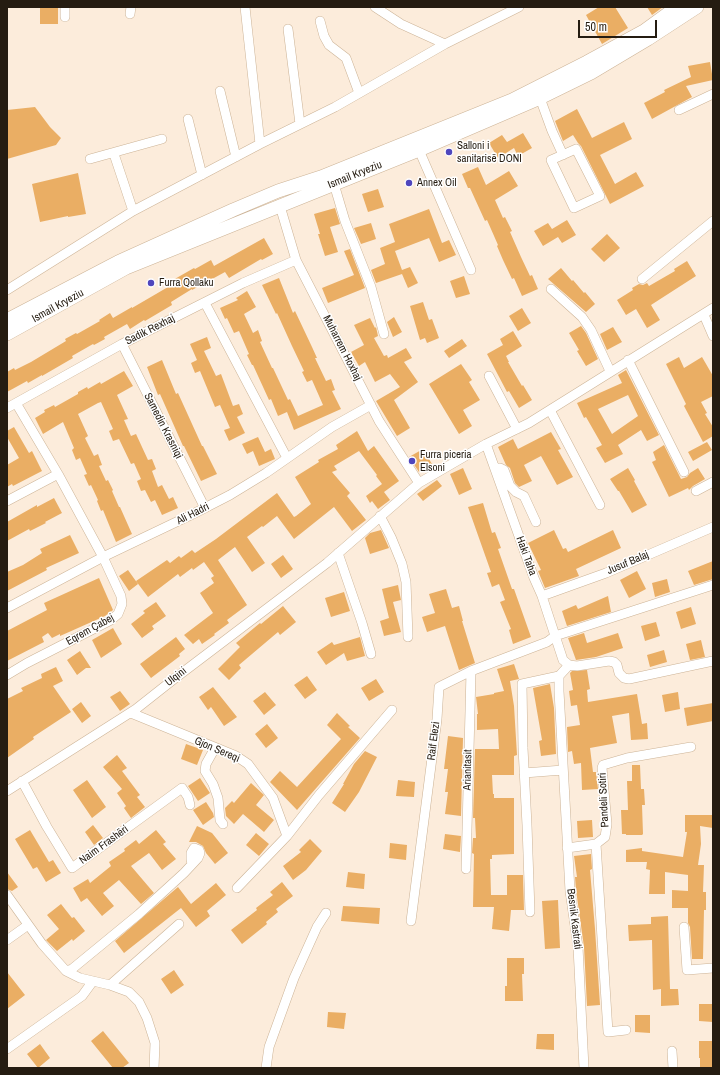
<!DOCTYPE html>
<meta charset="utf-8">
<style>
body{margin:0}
#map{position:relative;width:720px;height:1075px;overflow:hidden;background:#fcecdb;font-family:"Archivo Narrow",sans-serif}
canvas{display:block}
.frame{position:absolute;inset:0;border:8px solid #251c11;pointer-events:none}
.scale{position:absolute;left:578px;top:20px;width:79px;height:18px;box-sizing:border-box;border:2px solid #251c11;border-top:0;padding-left:5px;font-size:12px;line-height:14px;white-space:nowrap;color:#251c11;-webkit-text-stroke:3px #fff;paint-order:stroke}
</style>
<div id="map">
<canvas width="720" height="1075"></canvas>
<div class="frame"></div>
<div class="scale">50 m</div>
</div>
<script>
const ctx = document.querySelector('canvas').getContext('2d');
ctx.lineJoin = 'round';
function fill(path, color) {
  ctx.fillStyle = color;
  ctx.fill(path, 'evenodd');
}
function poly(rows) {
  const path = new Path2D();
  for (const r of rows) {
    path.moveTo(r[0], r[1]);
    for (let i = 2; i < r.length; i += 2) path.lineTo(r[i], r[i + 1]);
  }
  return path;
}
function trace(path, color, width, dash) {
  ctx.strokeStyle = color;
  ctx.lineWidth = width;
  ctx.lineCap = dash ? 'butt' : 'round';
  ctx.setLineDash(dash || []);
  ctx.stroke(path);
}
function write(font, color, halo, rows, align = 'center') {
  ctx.font = font + ' "Archivo Narrow",sans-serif';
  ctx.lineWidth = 3;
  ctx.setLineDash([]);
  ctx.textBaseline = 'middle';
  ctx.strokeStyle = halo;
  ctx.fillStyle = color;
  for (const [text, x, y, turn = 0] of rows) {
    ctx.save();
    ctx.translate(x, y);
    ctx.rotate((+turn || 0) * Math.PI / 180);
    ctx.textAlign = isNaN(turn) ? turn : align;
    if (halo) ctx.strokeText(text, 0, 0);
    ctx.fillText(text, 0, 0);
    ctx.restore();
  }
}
fill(poly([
 [40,7,58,7,58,24,40,24],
 [599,7,615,7,628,28,602,44,586,15],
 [647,7,663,7,652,15],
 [710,62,713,80,686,86,692,97,652,119,644,103,665,92,664,90,691,77,688,66],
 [35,107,50,127,61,138,56,145,7,159,7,110],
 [577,109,592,138,624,122,632,139,600,155,615,184,636,172,644,186,610,204,581,146,578,143,573,135,563,141,555,121],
 [523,133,532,148,518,156,514,148,498,158,489,143,502,135,507,142],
 [478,167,486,185,509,171,518,186,495,200,503,218,505,217,512,231,510,232,521,257,530,276,532,275,538,289,522,296,514,278,512,279,503,260,497,246,498,245,487,220,485,221,470,188,468,188,462,174],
 [78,173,86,214,68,217,68,216,40,222,32,184],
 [378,189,384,207,368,212,362,194],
 [335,208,340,224,330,227,338,252,325,256,318,234,320,234,314,214],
 [429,209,442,243,449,240,456,255,439,262,429,238,395,251,402,270,410,267,418,283,408,288,402,274,376,283,371,270,385,264,380,248,395,242,389,224],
 [567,220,576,235,562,243,558,237,543,246,534,231,548,223,552,229],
 [371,223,376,239,361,244,354,228],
 [607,234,620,248,604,262,591,249],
 [264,238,273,254,262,260,261,259,229,278,225,272,192,290,192,289,171,302,172,305,145,321,144,320,130,329,127,324,104,337,105,339,94,345,93,344,72,356,73,358,42,376,42,375,28,383,27,381,7,392,7,372,14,368,15,370,31,362,66,341,65,339,76,333,77,334,100,321,99,320,110,313,113,318,132,307,132,308,168,287,166,284,194,268,195,269,211,260,214,266],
 [350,249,365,288,328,303,322,288,354,275,344,251],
 [687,261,696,276,651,305,660,320,647,328,636,309,626,315,617,300,633,290,632,288,639,284,643,285,647,283,649,286,675,271,674,269],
 [561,268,572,281,573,280,584,293,585,292,595,304,586,312,548,279],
 [464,276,470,294,456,298,450,281],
 [279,278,293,313,295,311,312,347,317,358,315,358,326,381,331,379,335,390,332,391,341,409,294,430,287,412,278,416,271,399,269,400,253,365,252,365,247,355,249,354,239,331,234,333,227,318,225,319,220,308,238,300,236,298,247,291,256,307,244,314,253,333,258,330,262,341,260,342,272,368,273,368,288,400,290,399,298,416,323,405,312,380,307,382,302,372,304,371,292,346,277,313,276,314,262,285],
 [423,302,429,320,432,319,439,338,427,343,425,338,420,340,410,306],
 [522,308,531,323,518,331,509,316],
 [394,317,402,332,393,337,387,322],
 [370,318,375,328,376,327,378,336,374,338,384,356,387,355,388,358,406,348,412,358,404,362,418,382,394,400,410,428,397,436,376,401,400,387,390,374,375,382,365,362,359,366,351,352,364,345,354,325],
 [581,326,586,333,598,359,586,366,577,351,579,350,569,333],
 [613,327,622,342,607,350,600,334],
 [513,331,522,346,506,356,509,362,508,362,522,386,523,385,532,400,519,408,509,391,507,392,487,354,503,345,500,339],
 [207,337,211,348,204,351,216,376,221,374,233,406,239,404,243,414,237,417,245,433,229,441,224,430,230,428,220,405,215,407,200,371,195,373,191,363,197,360,190,344],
 [462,339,467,346,449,358,444,351],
 [679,357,684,368,702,357,713,376,713,396,701,402,707,413,705,414,713,427,713,436,703,442,684,406,686,404,666,364],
 [162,360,176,394,178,393,202,446,203,446,217,474,201,481,184,446,183,446,160,394,158,395,147,367],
 [461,364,472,380,469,382,480,400,463,410,472,426,459,434,429,384],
 [626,370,659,435,647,441,641,430,618,445,623,454,605,463,596,448,602,445,586,417,584,418,577,403,622,383,618,375],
 [628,395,638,416,612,434,598,409],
 [124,371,133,386,117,395,128,419,124,420,131,436,136,434,148,460,152,459,156,469,152,471,158,487,162,485,169,499,173,497,178,508,162,515,155,500,151,502,145,490,141,491,137,481,141,479,134,463,131,464,119,439,113,441,109,431,113,429,101,402,98,403,78,414,88,436,85,438,94,456,98,454,102,465,99,466,106,481,108,480,113,490,112,491,119,507,120,507,132,534,116,542,103,510,101,511,97,501,98,500,91,485,89,486,84,475,87,474,80,458,76,460,72,450,74,448,63,422,43,434,35,418,45,412,44,410,54,405,55,407,78,394,78,392,87,387,88,389,100,382,101,384],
 [14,427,29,453,32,451,42,471,13,486,12,484,7,487,7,465,19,458,7,437,7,431],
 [357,431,368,451,374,446,399,481,384,492,390,500,378,509,372,501,370,503,366,496,382,484,376,476,377,475,359,451,334,466,337,470,332,472,350,493,347,496,366,520,352,531,334,507,294,539,277,516,263,527,262,526,247,537,265,563,252,572,235,547,218,560,247,605,227,620,229,623,214,634,215,635,202,644,199,639,193,644,184,635,213,613,200,593,214,583,211,578,214,576,204,562,193,570,192,568,180,577,178,574,148,597,136,581,167,560,170,563,179,556,181,558,192,550,195,553,216,539,277,493,294,517,296,516,311,504,295,477,319,462,318,460,338,449,336,445],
 [551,432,561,449,558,450,573,477,557,485,541,456,524,465,532,481,519,487,515,483,510,468,506,465,498,447,513,439,518,449],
 [258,437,265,452,271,449,275,459,259,466,253,451,247,454,242,444],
 [707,442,712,450,693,461,688,452],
 [664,445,681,479,687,477,690,473,698,468,705,479,693,486,689,490,688,488,669,497,652,462,656,460,653,452],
 [423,449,432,464,419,472,409,457],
 [463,468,472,489,459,495,450,474],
 [628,468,635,480,634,481,647,505,632,513,619,491,618,491,610,479],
 [437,480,442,486,423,501,417,494],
 [54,498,62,513,45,522,46,523,30,531,29,529,7,541,7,522,37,505,37,507],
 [483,503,492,533,495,532,501,548,498,549,512,589,514,589,531,637,513,644,509,630,511,629,500,602,505,600,499,584,492,587,487,573,491,572,468,507],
 [381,530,389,548,370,554,365,538,370,533],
 [554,530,563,549,566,548,568,552,613,530,621,548,576,569,579,576,545,588,538,571,541,570,528,543],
 [70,535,79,553,46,568,47,570,7,591,7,572,23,565,42,553,40,549],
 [283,555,293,569,281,578,271,564],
 [713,561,713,579,694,585,688,571],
 [128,570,138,584,129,591,119,576],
 [637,571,646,589,629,598,620,580],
 [99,578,113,610,105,616,60,636,60,634,52,638,48,633,42,637,44,642,7,661,7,631,47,610,44,603],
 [667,579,670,592,655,597,652,583],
 [398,585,401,600,393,602,401,632,384,636,380,621,389,618,382,589],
 [446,589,452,608,459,606,463,621,462,621,475,663,459,670,445,626,427,632,422,617,435,613,429,594],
 [344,592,350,611,331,617,325,598],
 [608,596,611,612,567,626,562,611,576,605,578,609],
 [156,602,166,616,152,626,154,629,142,638,131,624,145,613,143,611],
 [283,606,296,622,280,635,278,632,239,665,241,668,229,680,218,669,240,647,236,643,260,623,261,624],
 [691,607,696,624,681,629,676,612],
 [656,622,660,636,645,641,641,626],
 [113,628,122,644,101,658,92,640],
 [584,633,587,643,618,633,623,648,596,657,576,660,568,638],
 [176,637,185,649,179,654,180,656,151,678,140,664],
 [360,637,365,656,347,661,344,653,326,665,317,652,332,642,334,645],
 [701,640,705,657,690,660,686,644],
 [664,650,667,662,650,667,647,655],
 [80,651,91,668,86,668,77,675,67,660],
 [514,664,519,679,510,681,514,706,517,755,514,756,514,775,492,775,493,794,494,794,494,798,514,798,514,854,492,855,492,859,490,859,491,895,507,895,507,875,523,875,524,910,511,910,509,931,492,929,494,907,473,907,474,854,472,853,473,838,476,838,475,818,473,818,475,749,499,749,498,729,477,730,477,714,478,714,476,697,494,694,494,693,504,691,497,669],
 [56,667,63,681,53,686,71,712,33,737,34,739,7,758,7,699,23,691,21,688,42,678,41,674],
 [587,670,590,689,587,690,588,702,637,694,642,724,647,723,648,739,631,740,629,713,612,716,617,743,590,748,593,772,596,772,598,789,582,790,581,763,574,764,572,751,568,752,567,727,580,725,577,705,571,706,569,691,573,690,570,673,572,671],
 [307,676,317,690,305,699,294,685],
 [376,679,384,692,369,701,361,688],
 [550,684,554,708,556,754,541,756,539,741,542,740,533,688],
 [213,687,237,717,224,726,211,707,208,710,199,697],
 [120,691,130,704,120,711,110,697],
 [265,692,276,705,264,715,253,701],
 [678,692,680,709,665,712,662,695],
 [81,702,91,716,82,723,72,709],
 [713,703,713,721,687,726,684,708],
 [337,713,350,726,348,727,360,738,297,810,270,782,280,771,297,787,341,739,327,725],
 [267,724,278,738,266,748,255,734],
 [448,736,463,738,461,816,445,814,448,792,445,792,448,769,444,769],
 [186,744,203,750,197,765,181,759],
 [365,751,377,757,359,792,345,812,332,803,344,784,343,784,354,764],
 [117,755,127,768,122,771,140,795,137,797,145,807,131,818,124,808,126,806,117,793,122,789,103,767],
 [632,765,640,765,641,789,644,789,645,805,642,805,643,834,642,835,626,835,626,834,622,834,621,810,628,810,627,781,632,781],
 [200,778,210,793,198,801,188,786],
 [87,780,106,807,92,818,73,790],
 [398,780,415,782,414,797,396,796],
 [251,783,264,795,256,805,274,820,264,832,243,814,234,824,226,816,225,808,232,801,234,803],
 [206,802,213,813,214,817,203,825,193,810],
 [685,815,713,815,713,828,700,826,701,844,698,865,704,865,703,892,706,892,706,910,704,910,703,959,692,959,690,927,688,923,688,908,672,908,672,890,688,891,688,875,665,872,665,894,649,894,650,870,646,869,647,862,626,862,626,850,642,848,642,851,683,857,687,832,685,832],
 [592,820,593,837,578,838,577,821],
 [93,825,103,838,94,845,85,832],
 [197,826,212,833,228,853,215,864,206,853,203,846,196,842,189,842],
 [30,830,49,862,53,860,61,873,46,882,37,867,33,869,15,839],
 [156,830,166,842,163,844,176,859,162,870,149,853,131,866,154,893,141,904,119,880,103,893,114,906,102,916,87,898,81,902,73,888,88,879,90,883,111,866,109,862,125,851,124,849,136,840,139,844],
 [256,833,269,844,259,856,246,845],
 [445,834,461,836,460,852,443,849],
 [310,839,322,851,306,870,293,880,283,866,301,852,299,850],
 [390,843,407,845,406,860,389,858],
 [591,854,592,869,590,870,595,929,600,1005,587,1006,584,947,576,890,575,877,577,877,574,856],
 [7,872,18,887,12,891,7,889],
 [348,872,365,874,364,889,346,887],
 [282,882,293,896,276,909,278,912,266,922,267,924,242,944,231,930,257,910,256,908,273,895,270,892],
 [216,883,226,895,207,911,210,916,196,927,181,908,124,953,115,941,178,887,191,904],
 [558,900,560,948,545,949,542,901],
 [61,904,72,918,74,917,85,931,73,941,72,939,57,951,46,940,59,929,47,915],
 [343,906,380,908,379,924,341,921],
 [668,916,670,989,678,989,679,1005,661,1006,661,989,653,990,652,940,629,941,628,925,651,924,651,917],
 [507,958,524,958,524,974,522,974,523,1001,505,1001,505,986,507,986],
 [174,970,184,985,171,994,161,979],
 [7,972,25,995,7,1009],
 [699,1004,713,1004,713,1022,699,1021],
 [328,1012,346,1013,344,1029,327,1027],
 [635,1015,650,1015,650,1033,635,1032],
 [103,1031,129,1063,122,1068,113,1068,91,1041],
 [537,1034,554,1034,554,1050,536,1049],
 [699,1041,713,1041,713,1068,700,1068,700,1058,699,1058],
 [40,1044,50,1058,38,1068,27,1054]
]), '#eaae64');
const street = poly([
 [245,7,260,144],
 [375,7,401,24,445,44],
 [130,14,131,7],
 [65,17,65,7],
 [320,21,324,36,329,45,346,58,359,93],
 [288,29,300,124],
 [220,91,236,157],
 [540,98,552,131,563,155],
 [679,110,713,94],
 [188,119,202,175],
 [576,149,600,196,574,208,551,160,576,149],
 [419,150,471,270],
 [114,154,133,211],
 [90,159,162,139],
 [334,184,345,221,371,287,384,334],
 [280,206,296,260,379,421,419,483],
 [642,279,713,221],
 [551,289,582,317,591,330,610,371],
 [7,290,133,211,260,144,335,107,445,44,519,7],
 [205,303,287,458],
 [704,315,713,336],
 [122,344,205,508],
 [628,360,684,472],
 [489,376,517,429],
 [7,408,122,344,243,283,296,260],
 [550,410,600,505],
 [486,444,534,578,542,596,563,660,569,665],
 [495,469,500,468,504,470,510,486,516,492,524,496,536,522],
 [696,491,713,482],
 [7,501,58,474],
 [380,516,391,537,402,564,406,582,408,637],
 [338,553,362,623,371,654],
 [542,596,606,573,713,527],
 [7,608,103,557,193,514,230,495,266,473,332,427,371,405],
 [569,665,559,676,559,691,570,891,578,947,584,1068],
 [569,665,577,666,609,661,614,662,617,665,619,673,624,678,629,679,713,661],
 [7,675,27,663,111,620,118,614,122,604,121,596,103,557,58,474,16,403],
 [131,713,236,756,248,764,273,798,287,836,237,888],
 [215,748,206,764,205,771,213,784,218,798,220,820,223,824],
 [524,773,563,770],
 [22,781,47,827,72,868,182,788,188,797,190,805],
 [7,791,136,709,174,679,327,563,419,483,486,444,529,423,713,308],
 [287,836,319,795,392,710],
 [596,844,608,1032,626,1030],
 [567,848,596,844,605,837,607,824,602,768,603,765,627,758,691,747],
 [466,869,471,671],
 [7,895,42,944,66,971,80,978,110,985,129,992,139,1002,147,1018,155,1043,154,1068],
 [530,912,527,825,523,748,522,684,559,676],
 [411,921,437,719,439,687,471,671,547,642,555,636,713,585],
 [684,927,687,970,713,968],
 [7,940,28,925],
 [66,971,72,969,139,914,184,873,198,858,200,853,199,850,194,848,191,853,191,859,192,864],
 [110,985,179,924],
 [7,1049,82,996,93,981],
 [672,1051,673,1068],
 [266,1068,269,1047,294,978,317,927,326,913]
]);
const secondary = poly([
 [7,320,118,262,233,210,278,191,321,177,512,100,587,62,644,31,677,7],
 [7,334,126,268,419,150,540,98,591,73,648,39,697,7]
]);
trace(street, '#ccb396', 10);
trace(secondary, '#ccb396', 14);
trace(street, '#fff', 9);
trace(secondary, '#fff', 13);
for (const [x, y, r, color] of [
 [449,152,4,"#4f46bd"],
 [409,183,4,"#4f46bd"],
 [151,283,4,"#4f46bd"],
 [412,461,4,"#4f46bd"]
]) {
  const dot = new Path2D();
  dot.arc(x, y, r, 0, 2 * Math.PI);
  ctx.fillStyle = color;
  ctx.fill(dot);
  trace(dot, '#fff', 1.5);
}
write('11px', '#251c11', '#fff', [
 ["Salloni i",457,146],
 ["sanitarisë DONI",457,159],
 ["Annex Oil",417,183],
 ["Furra Qollaku",159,283],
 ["Furra piceria",420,455],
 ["Elsoni",420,468]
], 'left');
write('11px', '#251c11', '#fff', [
 ["Ismail Kryeziu",355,175,-22],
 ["Ismail Kryeziu",58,306,-29],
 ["Sadik Rexhaj",150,330,-27],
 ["Muharrem Hoxhaj",342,348,63],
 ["Samedin Krasniqi",163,426,63],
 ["Ali Hadri",193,514,-27],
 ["Haki Taha",526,556,70],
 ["Jusuf Balaj",628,563,-23],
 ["Eqrem Çabej",90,630,-29],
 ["Ulqini",176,677,-38],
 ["Raif Elezi",434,741,-83],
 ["Gjon Sereqi",217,750,23],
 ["Arianitasit",468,770,-89],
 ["Pandeli Sotiri",604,800,-93],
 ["Naim Frashëri",104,845,-36],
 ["Besnik Kastrati",574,919,83]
]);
</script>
